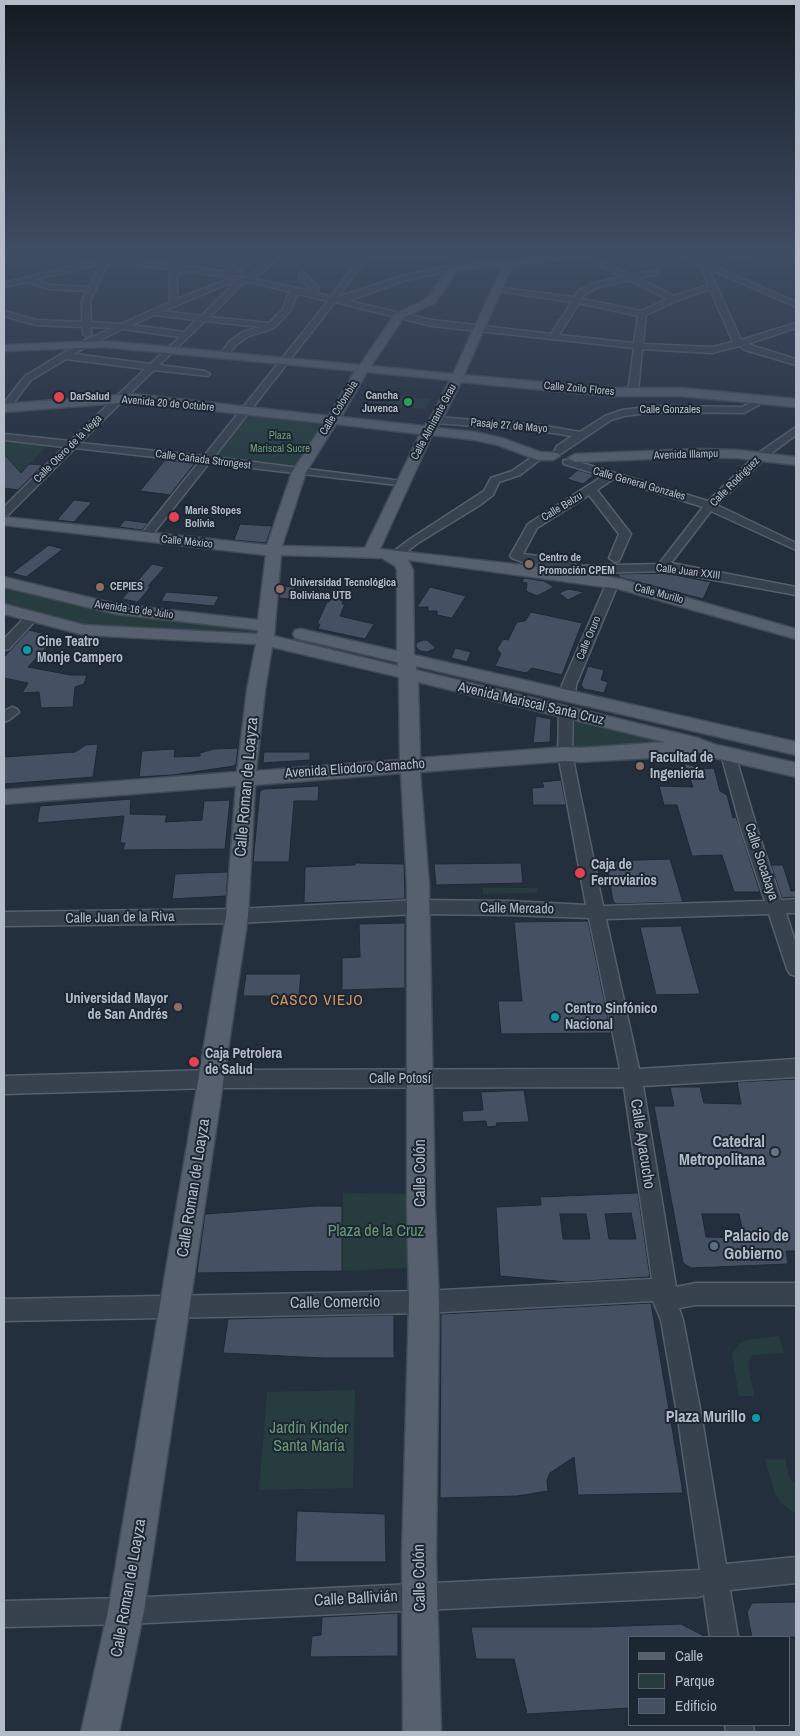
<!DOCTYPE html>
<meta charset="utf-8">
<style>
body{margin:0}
#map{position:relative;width:800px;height:1736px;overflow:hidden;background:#242f3e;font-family:"Archivo Narrow",sans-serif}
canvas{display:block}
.frame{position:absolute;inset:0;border:5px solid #b4bcc9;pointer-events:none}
.legend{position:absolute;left:628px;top:1636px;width:162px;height:90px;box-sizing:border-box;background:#1d2633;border:1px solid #59626f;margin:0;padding:6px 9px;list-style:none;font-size:15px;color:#b4bcc9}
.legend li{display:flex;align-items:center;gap:10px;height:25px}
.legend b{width:25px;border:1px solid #59626f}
</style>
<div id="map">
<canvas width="800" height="1736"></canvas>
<div class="frame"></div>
<ul class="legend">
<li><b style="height:6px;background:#56606e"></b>Calle</li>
<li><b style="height:14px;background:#263c3f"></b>Parque</li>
<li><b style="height:14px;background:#455162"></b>Edificio</li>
</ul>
</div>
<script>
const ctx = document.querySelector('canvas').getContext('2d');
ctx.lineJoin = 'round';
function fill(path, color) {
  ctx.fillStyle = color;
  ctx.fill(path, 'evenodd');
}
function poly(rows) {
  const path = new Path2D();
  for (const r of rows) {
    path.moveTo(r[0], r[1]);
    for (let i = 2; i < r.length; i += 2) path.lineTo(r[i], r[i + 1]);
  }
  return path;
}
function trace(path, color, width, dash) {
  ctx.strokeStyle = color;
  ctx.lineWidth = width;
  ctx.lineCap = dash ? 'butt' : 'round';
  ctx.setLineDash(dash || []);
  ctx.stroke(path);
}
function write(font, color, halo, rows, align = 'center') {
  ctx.font = font + ' "Archivo Narrow",sans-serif';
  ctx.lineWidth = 4;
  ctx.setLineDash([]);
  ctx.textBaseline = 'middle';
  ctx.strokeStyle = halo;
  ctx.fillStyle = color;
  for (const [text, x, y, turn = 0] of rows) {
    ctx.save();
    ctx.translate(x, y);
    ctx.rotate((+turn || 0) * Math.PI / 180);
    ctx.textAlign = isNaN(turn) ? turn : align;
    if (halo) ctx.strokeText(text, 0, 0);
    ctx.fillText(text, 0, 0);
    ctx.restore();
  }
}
fill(poly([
 [391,395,430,399,425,409,386,405],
 [250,415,319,422,322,426,297,465,292,467,218,457,217,454,245,418],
 [4,443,47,445,30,464,44,465,18,490,6,488,4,491],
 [4,585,100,611,232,626,258,631,256,634,232,633,73,624,4,605],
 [578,722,661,741,663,743,574,749,574,724],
 [483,888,537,888,537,893,483,894],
 [343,1193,408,1194,410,1268,342,1271],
 [779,1336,784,1353,754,1355,750,1357,748,1362,754,1396,739,1396,732,1354,739,1344,746,1340],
 [355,1390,353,1488,259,1490,267,1392],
 [765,1459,785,1459,789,1477,796,1485,796,1514,781,1503,775,1493]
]), '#263c3f');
const building = poly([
 [4,454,21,473,29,464,43,465,18,490,4,488,4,454],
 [165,460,195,463,170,495,140,491,165,460],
 [578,470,594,475,583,484,567,479,578,470],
 [74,500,92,502,74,522,57,520,74,500],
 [125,520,148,523,142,530,119,527,125,520],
 [240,524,272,526,266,543,234,540,240,524],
 [49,545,63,549,26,577,12,573,49,545],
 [152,564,165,567,148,586,151,586,138,602,122,599,152,564],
 [665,573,711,582,703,599,619,577,618,574,665,573],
 [524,578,544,581,554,587,537,596,526,591,527,583,522,582,524,578],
 [280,586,296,587,289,599,279,598,280,586],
 [430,587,466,596,452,618,437,615,437,611,428,611,428,607,417,607,430,587],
 [568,589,584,592,568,600,559,593,568,589],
 [166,592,219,596,214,606,161,601,166,592],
 [331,598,344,599,342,604,345,604,340,616,374,624,365,639,318,629,320,624,317,624,327,602,329,602,331,598],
 [531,612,582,623,562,675,532,668,526,673,495,666,501,654,497,649,503,639,508,640,517,622,525,621,531,612],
 [29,630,56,637,28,667,70,675,87,675,84,684,75,687,73,707,41,708,39,692,22,693,28,683,4,678,4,657,29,630],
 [423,640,427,640,436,648,427,652,420,651,416,647,416,643,423,640],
 [455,648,471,652,467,662,451,658,455,648],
 [588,666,604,670,601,680,608,682,604,693,584,689,581,685,588,666],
 [536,716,551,719,550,742,533,743,536,716],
 [98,744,93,777,4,784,4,757,75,752,86,745,98,744],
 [238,748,236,764,234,766,173,775,139,777,142,751,175,749,174,757,200,756,200,753,214,749,238,748],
 [264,752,310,752,310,760,263,763,264,752],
 [684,763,702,769,714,768,720,791,727,795,733,818,736,817,760,892,734,892,722,855,692,856,677,805,664,805,659,786,693,787,684,763],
 [561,780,566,805,533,805,532,788,544,787,542,782,561,780],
 [319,786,318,801,294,801,289,862,253,862,260,791,264,789,319,786],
 [131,799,130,814,167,815,165,822,202,820,204,801,230,800,225,849,123,850,125,843,120,843,124,816,37,823,40,806,131,799],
 [670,859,683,902,616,904,613,901,606,861,670,859],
 [355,863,404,864,405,899,304,903,305,867,355,865,355,863],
 [521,863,523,883,436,885,434,864,521,863],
 [771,865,783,865,791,891,796,891,796,897,782,898,771,865],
 [228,872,226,896,172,899,175,874,228,872],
 [588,921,611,1033,501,1034,498,1001,522,1001,514,922,588,921],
 [405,923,405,988,342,990,342,958,360,957,359,924,405,923],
 [681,926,700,994,656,995,640,927,681,926],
 [246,974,301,974,299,996,243,996,246,974],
 [796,1079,796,1251,786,1251,788,1264,691,1268,683,1263,654,1106,674,1106,670,1087,700,1087,704,1103,741,1104,737,1082,796,1079],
 [702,1214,739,1214,744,1238,706,1237,702,1214],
 [524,1090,529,1122,496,1123,497,1126,487,1127,486,1121,463,1122,462,1111,483,1110,481,1092,524,1090],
 [638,1193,650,1277,567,1282,500,1276,496,1207,541,1205,540,1197,638,1193],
 [631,1213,636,1239,609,1239,605,1214,631,1213],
 [560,1214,586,1214,590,1239,563,1239,560,1214],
 [316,1206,342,1206,342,1271,197,1273,205,1214,316,1206],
 [651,1303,683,1493,578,1495,574,1457,550,1473,547,1480,548,1491,517,1496,440,1498,441,1314,651,1303],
 [394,1315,394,1358,324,1358,223,1353,228,1319,394,1315],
 [297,1511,385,1514,386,1562,295,1562,297,1511],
 [796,1602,796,1637,752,1637,747,1612,752,1603,796,1602],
 [398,1613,398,1656,310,1657,312,1636,321,1635,322,1617,398,1613],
 [681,1624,706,1637,629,1637,629,1708,527,1714,514,1659,476,1659,471,1627,595,1627,681,1624]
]);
fill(building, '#455162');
trace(building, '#1f2835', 1);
const minor = poly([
 [212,252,220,252,238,271,243,271,243,275,228,277,181,271,177,276,177,299,228,279,235,281,163,311,201,316,237,280,249,276,276,252,284,252,256,279,309,291,310,288,299,278,299,274,303,272,318,287,317,293,331,297,363,252,370,252,368,256,466,252,467,255,457,270,406,280,348,301,432,320,551,334,572,302,497,291,494,291,494,287,574,297,578,291,593,283,623,277,582,257,582,253,585,253,631,275,658,270,658,274,637,278,674,296,708,285,701,266,673,252,682,252,706,262,731,253,775,252,772,254,732,257,712,265,796,302,796,307,709,269,741,340,796,323,796,328,747,344,796,359,796,365,745,350,739,346,712,353,642,349,638,392,633,395,628,392,634,348,432,326,335,302,214,457,402,481,406,482,407,484,406,486,209,463,149,539,145,540,139,537,199,462,75,448,8,515,4,516,4,507,64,447,4,440,4,434,70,441,145,369,66,359,31,380,8,410,4,411,4,403,25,376,85,340,112,328,91,327,91,334,87,337,83,334,83,327,36,325,4,316,4,311,36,320,82,322,82,301,87,291,49,289,28,282,4,287,4,283,103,259,117,258,231,272,212,252],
 [456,257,451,266,401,276,338,297,365,260,456,257],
 [117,262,174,270,169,276,170,302,121,324,91,322,90,301,108,263,117,262],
 [100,264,89,287,50,285,36,279,100,264],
 [629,280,667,299,641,311,582,299,584,295,599,287,629,280],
 [250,282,291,292,288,295,283,309,269,323,210,317,242,284,250,282],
 [710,289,733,342,712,347,643,344,646,315,676,301,710,289],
 [299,294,328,301,204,456,80,443,154,370,208,376,210,374,205,371,159,365,205,321,259,327,243,332,231,340,218,356,219,358,225,358,237,344,249,336,274,328,290,312,296,296,299,294],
 [579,303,638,316,634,343,559,335,579,303],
 [154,315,196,320,184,332,132,325,154,315],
 [123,329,180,337,150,364,74,354,91,344,123,329],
 [518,252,524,252,528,264,522,264,518,252],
 [755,395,760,398,759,405,744,413,655,412,624,416,611,420,559,455,554,452,557,446,572,436,540,431,436,423,431,420,436,417,540,425,580,432,605,416,622,410,655,406,742,407,749,404,750,398,755,395],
 [796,427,796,435,765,458,717,505,796,543,796,550,711,511,671,563,796,587,796,595,665,571,561,574,549,577,543,573,545,570,560,567,525,563,512,558,510,556,528,524,603,476,564,464,563,462,564,460,572,460,708,501,757,454,796,427],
 [613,479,703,507,659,564,574,566,575,564,573,561,569,560,523,554,537,528,589,495,619,534,609,558,615,562,619,561,631,534,597,490,613,479],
 [538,453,543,456,542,458,520,475,499,482,493,495,480,505,418,543,401,556,393,556,391,554,393,552,410,539,484,491,491,478,512,471,538,453],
 [613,578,619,582,576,685,575,695,573,698,568,699,563,698,561,695,562,685,607,582,613,578],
 [32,613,36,614,38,617,36,620,9,649,4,650,4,639,28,614,32,613],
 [12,707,17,709,19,712,9,720,4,722,4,711,12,707],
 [566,707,571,709,573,712,572,754,603,906,765,901,742,832,721,754,723,750,728,749,733,750,735,754,758,832,781,900,796,899,796,913,786,913,796,944,796,976,790,974,787,969,769,914,606,919,639,1069,796,1059,796,1077,643,1086,676,1287,696,1283,796,1283,796,1305,696,1305,679,1308,683,1320,702,1419,726,1564,796,1557,796,1583,730,1590,738,1637,710,1637,704,1595,698,1597,126,1624,4,1627,4,1601,126,1598,700,1570,678,1419,661,1320,653,1301,424,1313,4,1321,4,1299,424,1291,652,1279,624,1087,211,1088,4,1094,4,1076,211,1070,620,1069,589,918,510,915,417,914,237,923,4,926,4,912,237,909,417,900,510,901,586,905,558,754,559,712,561,709,566,707],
 [725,1725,753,1725,754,1732,726,1732,725,1725]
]);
const major = poly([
 [584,252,607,252,602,255,512,266,464,375,609,388,681,388,796,399,796,407,681,396,609,396,461,382,442,420,437,428,475,432,502,438,540,452,558,453,560,456,553,460,538,460,498,445,475,440,432,435,380,549,549,568,621,579,796,629,796,639,619,589,408,560,413,570,414,655,796,742,796,755,416,666,416,670,698,738,713,744,796,763,796,777,707,756,694,750,692,754,685,756,580,762,565,761,420,772,429,885,435,1209,439,1302,436,1556,441,1732,403,1732,402,1556,409,1302,407,1209,407,885,401,773,255,785,248,916,144,1611,119,1732,81,1732,108,1611,226,916,236,786,4,804,4,790,237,772,247,690,256,644,84,635,4,614,4,604,84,625,257,634,258,630,116,614,4,587,4,577,116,604,258,620,266,555,4,525,4,517,267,545,292,472,324,423,133,402,4,412,4,404,133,394,329,416,355,371,105,347,4,351,4,345,105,341,360,365,395,314,427,299,450,266,584,252],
 [502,267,453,374,371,366,403,318,435,303,457,271,502,267],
 [367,372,450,380,430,419,424,426,341,417,367,372],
 [336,424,420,434,365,548,282,546,306,472,336,424],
 [281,555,382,558,395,566,397,570,397,651,301,629,295,630,293,634,295,638,398,662,398,666,274,636,281,555],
 [272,647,399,677,400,760,256,771,265,690,272,647],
 [418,682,665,742,580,748,565,747,420,758,418,682],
 [698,449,737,450,796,457,796,465,737,458,698,457,575,462,568,458,575,454,698,449]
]);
trace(minor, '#565f6c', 3);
trace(major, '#414a57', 3);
fill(minor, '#38414e');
fill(major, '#56606e');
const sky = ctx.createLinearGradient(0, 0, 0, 495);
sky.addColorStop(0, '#141a22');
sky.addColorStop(0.51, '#3f4d63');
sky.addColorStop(1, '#3f4d6300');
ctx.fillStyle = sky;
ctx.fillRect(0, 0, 800, 495);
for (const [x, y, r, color] of [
 [59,397,6,"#e0444e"],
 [408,402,5,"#2e9e5b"],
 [174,517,6,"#e0444e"],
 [529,564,5,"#8d6e63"],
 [100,587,5,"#8d6e63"],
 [280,589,5,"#8d6e63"],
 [27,650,5,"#0f9aa8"],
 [640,766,5,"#8d6e63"],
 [580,873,6,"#e0444e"],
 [178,1007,5,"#8d6e63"],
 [555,1017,5,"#0f9aa8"],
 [194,1062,6,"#e0444e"],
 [775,1152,5,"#6b7280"],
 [714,1246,5,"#5c6f8a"],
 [756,1418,5,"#0f9aa8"]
]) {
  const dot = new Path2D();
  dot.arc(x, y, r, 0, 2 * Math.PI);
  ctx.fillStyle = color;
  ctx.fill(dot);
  trace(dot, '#1d2633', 2);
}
write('11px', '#b4bcc9', '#1d2633', [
 ["Calle Zoilo Flores",579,389,5],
 ["Avenida 20 de Octubre",168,404,5],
 ["Calle Colombia",339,408,-58],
 ["Calle Gonzales",670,410],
 ["Calle Almirante Grau",434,422,-62],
 ["Pasaje 27 de Mayo",509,426,5],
 ["Calle Otero de la Vega",68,449,-45],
 ["Avenida Illampu",686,455,-2],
 ["Calle Cañada Strongest",203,460,7],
 ["Calle Rodriguez",735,482,-45],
 ["Calle General Gonzales",639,484,16],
 ["Calle Belzu",562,507,-31],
 ["Calle México",187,542,6],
 ["Calle Juan XXIII",688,572,7],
 ["Calle Murillo",659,594,15],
 ["Avenida 16 de Julio",134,610,8],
 ["Calle Oruro",589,638,-67]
]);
write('bold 11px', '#b4bcc9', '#1d2633', [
 ["Cancha",398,396,"right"],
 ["Juvenca",398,409,"right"],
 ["DarSalud",70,397],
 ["Marie Stopes",185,511],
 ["Bolivia",185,524],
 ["Centro de",539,558],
 ["Promoción CPEM",539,571],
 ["Universidad Tecnológica",290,583],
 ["Boliviana UTB",290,596],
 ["CEPIES",110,587]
], 'left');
write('11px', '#6b9a76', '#1d2633', [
 ["Plaza",280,436],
 ["Mariscal Sucre",280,449]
]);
write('bold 14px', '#b4bcc9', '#1d2633', [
 ["Cine Teatro",37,642],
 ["Monje Campero",37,658],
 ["Facultad de",650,758],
 ["Ingeniería",650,774],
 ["Caja de",591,865],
 ["Ferroviarios",591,881],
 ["Universidad Mayor",168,999,"right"],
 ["de San Andrés",168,1015,"right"],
 ["Centro Sinfónico",565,1009],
 ["Nacional",565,1025],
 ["Caja Petrolera",205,1054],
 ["de Salud",205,1070]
], 'left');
write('14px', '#b4bcc9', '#1d2633', [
 ["Avenida Mariscal Santa Cruz",531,704,13],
 ["Avenida Eliodoro Camacho",355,769,-4],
 ["Calle Socabaya",761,862,72],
 ["Calle Mercado",517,909,1],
 ["Calle Juan de la Riva",120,918,-1],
 ["Calle Potosí",400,1079]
]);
ctx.letterSpacing = '1px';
write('15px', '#d59563', '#1d2633', [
 ["CASCO VIEJO",317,1001]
]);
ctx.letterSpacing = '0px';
write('16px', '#b4bcc9', '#1d2633', [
 ["Calle Roman de Loayza",247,787,-85],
 ["Calle Ayacucho",642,1144,81],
 ["Calle Colón",421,1173,-90],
 ["Calle Roman de Loayza",194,1188,-81],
 ["Calle Comercio",335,1303,-1],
 ["Calle Colón",420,1578,-91],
 ["Calle Roman de Loayza",129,1588,-80],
 ["Calle Ballivián",356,1599,-3]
]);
write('bold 16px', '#b4bcc9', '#1d2633', [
 ["Catedral",765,1143],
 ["Metropolitana",765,1161],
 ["Palacio de",724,1237,"left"],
 ["Gobierno",724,1255,"left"],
 ["Plaza Murillo",746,1418]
], 'right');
write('16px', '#6b9a76', '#1d2633', [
 ["Plaza de la Cruz",376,1232],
 ["Jardín Kinder",309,1429],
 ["Santa María",309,1447]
]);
</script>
